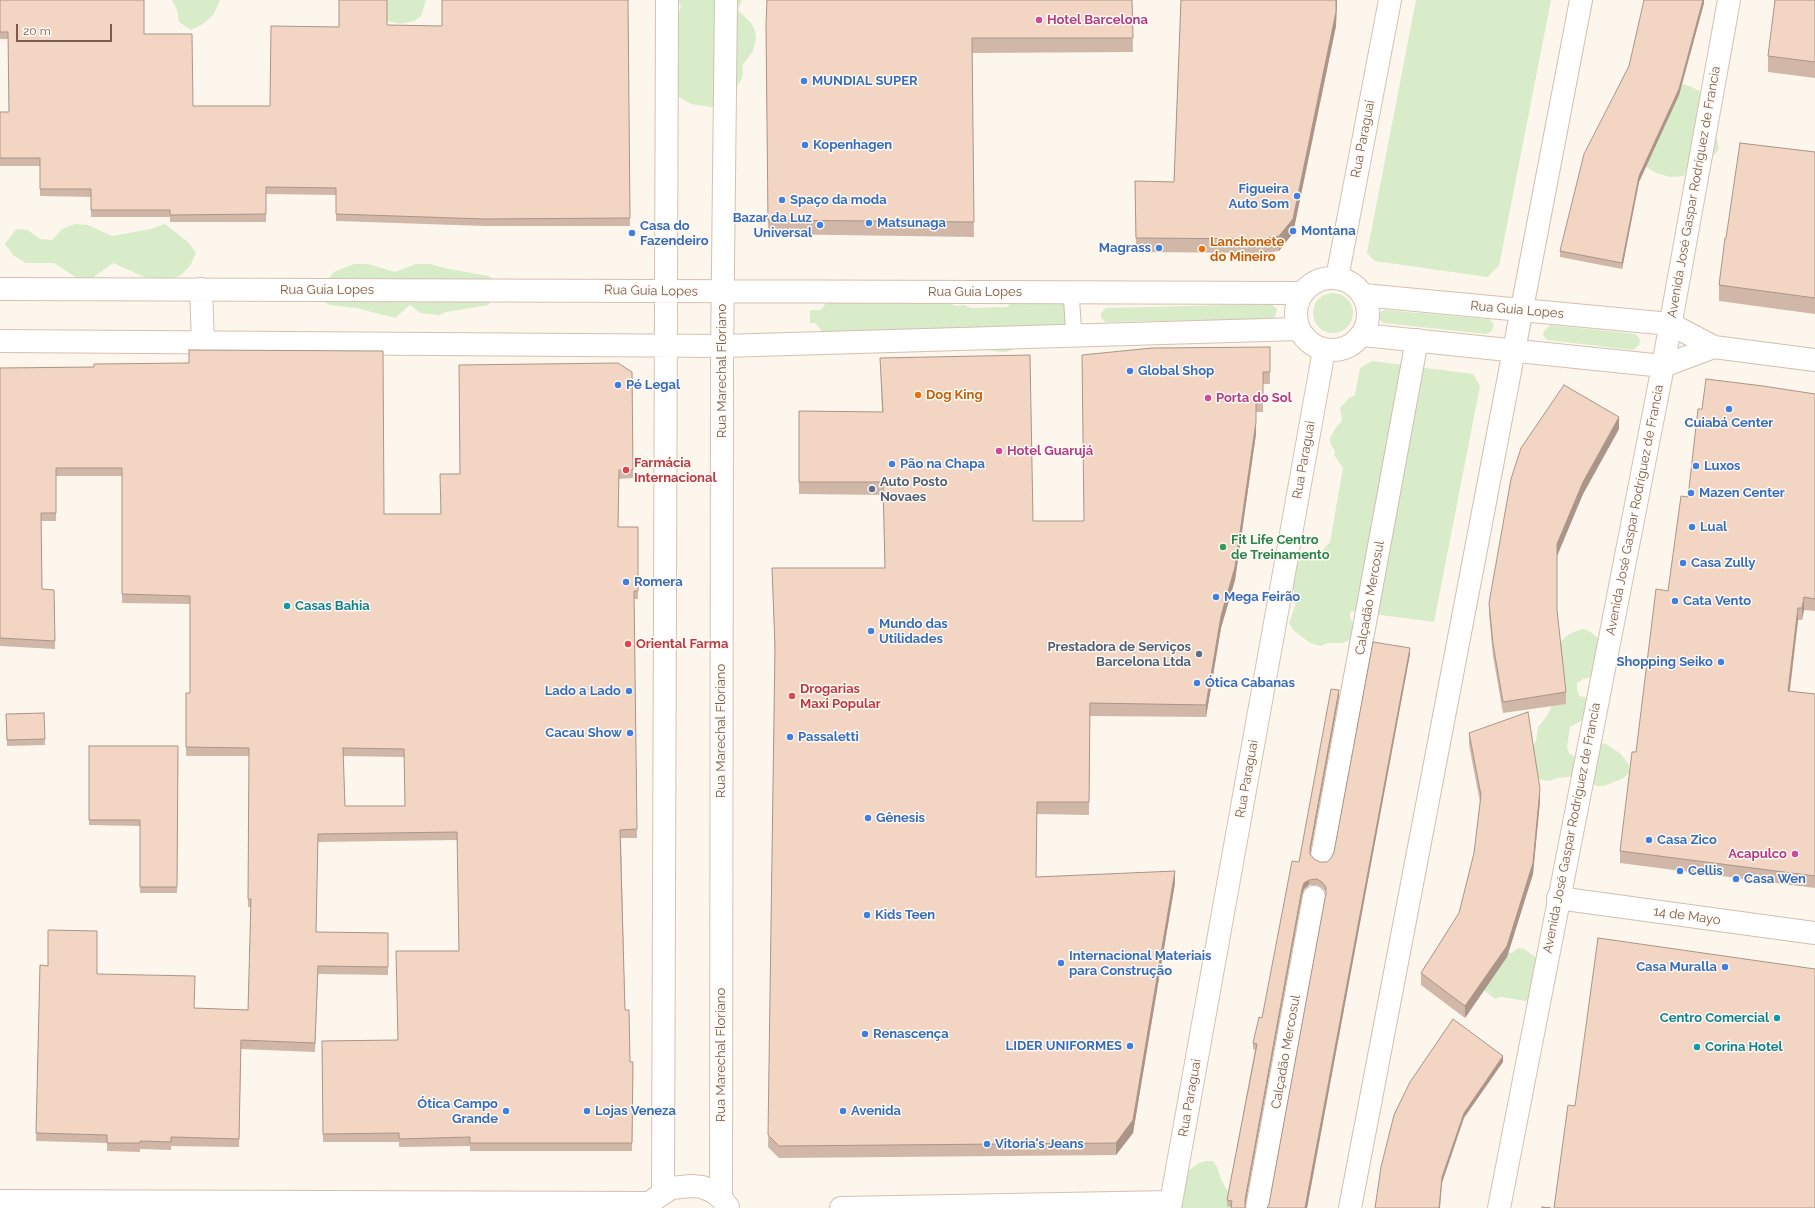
<!DOCTYPE html>
<meta charset="utf-8">
<style>
body{margin:0}
#map{position:relative;width:1815px;height:1208px;overflow:hidden;background:#fdf6ec;font-family:Raleway,sans-serif}
canvas{display:block}
.scale{position:absolute;left:16px;top:24px;width:96px;height:18px;box-sizing:border-box;border:2px solid #7a5c4d;border-top:0;padding-left:5px;font-size:12px;line-height:14px;white-space:nowrap;color:#7a5c4d;-webkit-text-stroke:3px #fffaf3;paint-order:stroke}
</style>
<div id="map">
<canvas width="1815" height="1208"></canvas>
<div class="scale">20 m</div>
</div>
<script>
const ctx = document.querySelector('canvas').getContext('2d');
ctx.lineJoin = 'round';
function fill(path, color) {
  ctx.fillStyle = color;
  ctx.fill(path, 'evenodd');
}
function poly(rows) {
  const path = new Path2D();
  for (const r of rows) {
    if (r.length === 3) {
      path.moveTo(r[0] + r[2], r[1]);
      path.arc(r[0], r[1], r[2], 0, 2 * Math.PI);
      continue;
    }
    path.moveTo(r[0], r[1]);
    for (let i = 2; i < r.length; i += 2) path.lineTo(r[i], r[i + 1]);
  }
  return path;
}
function trace(path, color, width, dash) {
  ctx.strokeStyle = color;
  ctx.lineWidth = width;
  ctx.lineCap = dash ? 'butt' : 'round';
  ctx.setLineDash(dash || []);
  ctx.stroke(path);
}
function write(font, color, halo, rows, align = 'center') {
  ctx.font = font + ' Raleway,sans-serif';
  ctx.lineWidth = 3;
  ctx.setLineDash([]);
  ctx.textBaseline = 'middle';
  ctx.strokeStyle = halo;
  ctx.fillStyle = color;
  for (const [text, x, y, turn = 0] of rows) {
    ctx.save();
    ctx.translate(x, y);
    ctx.rotate((+turn || 0) * Math.PI / 180);
    ctx.textAlign = isNaN(turn) ? turn : align;
    if (halo) ctx.strokeText(text, 0, 0);
    ctx.fillText(text, 0, 0);
    ctx.restore();
  }
}
fill(poly([
 [172,0,220,0,214,14,203,24,191,30,179,22,177,10],
 [344,0,426,0,421,16,414,21,400,24,388,21,360,20],
 [678,0,742,0,738,10,752,24,755,31,756,38,753,51,742,66,743,74,741,80,729,97,719,106,712,107,691,104,679,97,673,82,673,19,678,13,681,7],
 [1416,0,1551,0,1499,266,1487,277,1375,261,1367,253],
 [1684,84,1698,90,1709,101,1718,121,1716,135,1719,149,1715,154,1691,166,1686,170,1684,176,1670,177,1656,173,1643,165,1676,85],
 [75,224,88,225,112,236,151,229,165,224,188,242,196,253,190,266,181,275,168,281,153,281,113,263,91,279,77,278,54,263,26,263,13,255,5,244,16,229,28,230,40,239,52,240,62,229],
 [354,264,368,264,395,272,416,264,430,264,449,269,489,276,494,281,496,294,488,305,446,312,440,315,420,313,410,305,395,318,356,308,329,305,323,301,325,283,334,272],
 [1062,292,1069,322,1056,339,1016,344,1012,350,1005,352,992,351,973,342,828,338,815,323,810,323,810,310,821,310,826,303,833,299,938,300,957,306,964,305,971,308,1007,307,1019,294],
 [1333,313,20],
 [1271,304,1277,309,1275,317,1272,319,1106,322,1101,318,1101,313,1106,308],
 [1385,310,1487,319,1489,319,1494,325,1491,332,1486,334,1383,323,1379,319,1381,311],
 [1550,325,1636,334,1640,340,1639,345,1633,350,1547,340,1543,335,1544,331],
 [1372,361,1473,374,1480,386,1434,622,1351,611,1350,616,1355,629,1354,635,1349,640,1342,643,1328,643,1321,646,1310,643,1293,630,1289,623,1296,603,1292,582,1294,568,1302,557,1316,554,1322,551,1330,542,1343,468,1334,455,1335,451,1331,445,1330,438,1337,426,1342,421,1340,408,1349,398,1355,395,1360,368],
 [1582,629,1589,631,1599,639,1597,676,1583,679,1577,683,1577,690,1580,696,1593,699,1600,710,1570,727,1567,747,1569,753,1576,758,1598,743,1606,744,1621,754,1629,765,1629,772,1624,778,1604,786,1597,786,1578,776,1557,778,1550,781,1538,779,1523,758,1536,741,1538,727,1547,716,1550,710,1553,696,1549,652,1569,634],
 [1518,948,1524,949,1537,958,1536,995,1526,1001,1501,997,1495,999,1482,989,1505,952,1512,953],
 [1206,1161,1213,1161,1217,1167,1221,1179,1227,1190,1242,1193,1247,1197,1247,1208,1179,1208,1188,1171,1199,1163]
]), '#d8ecc9');
const lane = poly([
 [1071,292,1074,336]
]);
const street = poly([
 [1670,324,1714,347,1815,360],
 [1663,366,1714,347],
 [1322,856,1417,340],
 [1558,898,1815,933],
 [1257,1208,1314,897],
 [1350,1208,1581,0]
]);
const secondary = poly([
 [1332,314,36],
 [1337,278,1390,0],
 [0,289,1302,293],
 [201,289,203,342],
 [1363,295,1670,324],
 [1363,335,1663,366],
 [0,341,722,346,1299,329],
 [663,1192,667,0],
 [721,1198,722,357,726,0],
 [0,1201,650,1203],
 [652,1201,671,1188,691,1186,702,1187,712,1191,721,1198,728,1207],
 [841,1208,1171,1202],
 [1170,1208,1324,350],
 [1499,1208,1663,366,1729,0]
]);
trace(lane, '#d1beb0', 17);
trace(street, '#d1beb0', 24);
trace(secondary, '#d6c0b0', 24);
trace(lane, '#fff', 15);
trace(street, '#fff', 22);
trace(secondary, '#fff', 22);
fill(poly([
 [0,0,144,34,193,106,270,106,339,27,387,25,442,26,628,0,630,226,485,226,336,221,336,195,266,194,266,222,170,222,170,217,91,217,91,197,40,196,40,166,0,166,0,112,9,112,8,39,0,39],
 [1132,0,1133,52,972,53,974,237,768,234,766,25],
 [1181,0,1337,0,1336,26,1293,233,1279,251,1265,253,1136,252,1135,181,1174,182],
 [1704,0,1704,3,1679,95,1639,182,1622,269,1560,257,1560,251,1629,66],
 [1815,0,1815,78,1768,72,1768,56],
 [1815,152,1815,314,1719,301,1719,285,1726,238],
 [1270,347,1270,384,1263,384,1263,412,1256,412,1256,434,1235,580,1221,628,1206,717,1090,716,1089,815,1037,814,1036,877,1175,883,1133,1133,1116,1155,779,1158,768,1147,775,655,772,568,885,568,883,495,799,494,799,411,882,412,880,358,1033,521,1084,521],
 [0,368,384,514,441,514,460,474,632,372,633,478,619,479,618,527,638,527,638,599,634,599,637,838,621,838,625,1010,630,1062,633,1062,632,1151,470,1151,470,1146,399,1147,399,1142,323,1142,322,1041,397,1040,459,951,457,840,318,842,316,932,388,933,388,975,318,974,315,1052,241,1049,239,1147,171,1146,171,1150,140,1149,140,1152,107,1151,107,1143,36,1141,40,965,97,974,194,1008,248,1010,251,907,248,907,249,756,186,756,186,693,190,693,190,604,122,603,122,476,56,476,56,521,41,521,42,589,54,590,55,649,0,646],
 [343,756,404,757,405,806,345,806],
 [1815,394,1815,611,1804,610,1802,620,1798,620,1790,691,1815,694,1815,888,1620,863,1620,851,1636,752,1668,591,1688,497,1702,409],
 [1619,429,1583,494,1557,556,1557,611,1566,692,1566,704,1503,713,1493,656,1489,614,1489,603],
 [1410,654,1307,1208,1267,1208,1269,1204,1326,895,1326,892,1322,888,1317,885,1309,885,1304,889,1302,895,1245,1204,1231,1207,1227,1206,1227,1200,1255,1050,1253,1049,1253,1043,1262,1018,1299,862,1339,696,1310,852,1310,854,1314,859,1320,862,1327,862,1331,858,1334,852],
 [44,713,45,745,7,746,6,714],
 [1469,733,1540,801,1533,874,1507,957,1465,1018,1421,985,1421,973,1459,913,1474,853,1480,802,1469,745],
 [89,746,178,746,177,893,140,893,140,826,89,825]
]), '#d1b7a8');
fill(poly([
 [1336,0,1337,0,1336,26,1293,233,1279,251,1279,236],
 [1703,0,1704,0,1704,3,1679,95,1639,182,1622,269,1622,263,1639,176],
 [1619,417,1619,429,1583,494,1557,556,1557,544,1583,482],
 [1256,422,1256,434,1235,580,1221,628,1206,717,1206,705,1221,616],
 [1804,597,1804,610,1802,620,1802,608],
 [1798,608,1798,620,1788,703,1788,691],
 [1410,648,1410,654,1307,1208,1305,1208],
 [1339,690,1339,696,1310,854,1310,848],
 [1540,789,1540,801,1533,874,1507,957,1465,1018,1465,1006],
 [1175,871,1175,883,1133,1133,1116,1155,1116,1143],
 [1309,880,1309,885,1304,889,1302,895,1245,1206,1245,1200,1302,889,1304,883],
 [1503,1056,1503,1062,1464,1118,1442,1183,1440,1208,1439,1208,1442,1177,1464,1113]
]), '#aa9588');
const building = poly([
 [0,0,144,0,144,34,192,34,193,106,270,106,271,26,339,27,339,0,387,0,387,25,442,26,442,0,628,0,630,218,485,219,336,214,336,188,266,187,266,214,170,215,170,210,91,210,91,189,40,189,40,158,0,158,0,112,9,112,8,32,0,32,0,0],
 [767,0,1132,0,1133,38,972,38,974,222,768,220,766,25,767,0],
 [1181,0,1336,0,1336,12,1293,219,1279,236,1265,239,1136,238,1135,181,1174,182,1181,0],
 [1644,0,1703,0,1679,89,1639,176,1622,263,1560,251,1584,154,1629,66,1644,0],
 [1775,0,1815,0,1815,62,1768,56,1775,0],
 [1740,143,1815,152,1815,298,1719,285,1725,238,1726,238,1740,143],
 [1270,347,1270,372,1263,372,1263,400,1256,400,1256,422,1235,567,1221,616,1206,705,1090,703,1089,802,1037,802,1036,877,1175,871,1133,1120,1116,1143,779,1146,768,1135,775,646,772,568,885,568,883,482,799,482,799,411,883,412,880,358,1030,355,1033,521,1084,521,1082,355,1152,348,1270,347],
 [189,350,383,351,384,514,441,514,440,474,460,474,459,365,618,363,632,372,633,470,619,470,618,527,638,527,638,591,634,591,637,829,620,830,625,1010,629,1010,630,1062,633,1062,632,1143,470,1143,470,1137,399,1139,399,1133,323,1134,322,1041,398,1040,396,951,459,951,457,832,318,834,316,932,388,933,388,967,318,966,315,1043,241,1040,239,1139,171,1137,171,1142,140,1141,140,1143,107,1143,107,1135,36,1133,40,965,48,966,48,930,97,931,97,974,195,976,194,1008,248,1010,251,899,248,899,249,748,186,747,186,693,190,693,190,596,122,594,122,468,56,468,56,513,41,513,42,589,54,590,55,641,0,638,0,368,94,367,94,364,189,363,189,350],
 [343,748,404,749,405,806,345,806,343,748],
 [1706,379,1763,386,1815,394,1815,599,1804,597,1802,608,1798,608,1788,691,1815,694,1815,876,1620,851,1632,752,1636,752,1656,589,1668,591,1681,496,1688,497,1698,409,1702,409,1706,379],
 [1564,385,1619,417,1583,482,1557,544,1557,610,1566,692,1503,702,1493,644,1489,603,1511,479,1521,448,1564,385],
 [1373,642,1410,648,1305,1208,1267,1208,1269,1204,1326,893,1326,887,1322,882,1317,879,1309,880,1304,883,1302,889,1245,1200,1245,1206,1246,1208,1231,1208,1232,1201,1227,1200,1257,1044,1253,1043,1259,1017,1262,1018,1292,861,1299,862,1331,689,1339,690,1310,848,1310,854,1314,859,1320,862,1327,862,1331,858,1334,852,1373,642],
 [1528,712,1540,789,1533,863,1507,946,1465,1006,1421,973,1459,913,1474,853,1481,795,1469,733,1528,712],
 [44,713,45,739,7,740,6,714,44,713],
 [89,746,178,746,177,887,140,887,140,820,89,820,89,746],
 [1598,938,1815,969,1815,1208,1554,1208,1568,1105,1575,1106,1598,938],
 [1453,1019,1503,1056,1464,1113,1442,1177,1439,1208,1375,1208,1381,1167,1394,1115,1410,1082,1453,1019],
 [1542,1207,1551,1208,1542,1208,1542,1207]
]);
fill(building, '#f3d5c3');
trace(building, '#aa9588', 1);
for (const [x, y, r, color] of [
 [1039,20,4,"#d1479c"],
 [804,81,4,"#3f7fe0"],
 [805,145,4,"#3f7fe0"],
 [1297,196,4,"#3f7fe0"],
 [782,200,4,"#3f7fe0"],
 [869,223,4,"#3f7fe0"],
 [820,225,4,"#3f7fe0"],
 [1293,231,4,"#3f7fe0"],
 [632,233,4,"#3f7fe0"],
 [1159,248,4,"#3f7fe0"],
 [1202,249,4,"#e8710a"],
 [1130,371,4,"#3f7fe0"],
 [618,385,4,"#3f7fe0"],
 [918,395,4,"#e8710a"],
 [1208,398,4,"#d1479c"],
 [1729,409,4,"#3f7fe0"],
 [999,451,4,"#d1479c"],
 [892,464,4,"#3f7fe0"],
 [1696,466,4,"#3f7fe0"],
 [626,470,4,"#e0444e"],
 [872,489,4,"#5c6f8a"],
 [1691,493,4,"#3f7fe0"],
 [1692,527,4,"#3f7fe0"],
 [1223,547,4,"#2e9e5b"],
 [1683,563,4,"#3f7fe0"],
 [626,582,4,"#3f7fe0"],
 [1216,597,4,"#3f7fe0"],
 [1675,601,4,"#3f7fe0"],
 [287,606,4,"#0f9aa8"],
 [871,631,4,"#3f7fe0"],
 [628,644,4,"#e0444e"],
 [1199,654,4,"#5c6f8a"],
 [1721,662,4,"#3f7fe0"],
 [1197,683,4,"#3f7fe0"],
 [629,691,4,"#3f7fe0"],
 [792,696,4,"#e0444e"],
 [630,733,4,"#3f7fe0"],
 [790,737,4,"#3f7fe0"],
 [868,818,4,"#3f7fe0"],
 [1649,840,4,"#3f7fe0"],
 [1795,854,4,"#d1479c"],
 [1680,871,4,"#3f7fe0"],
 [1736,879,4,"#3f7fe0"],
 [867,915,4,"#3f7fe0"],
 [1061,963,4,"#3f7fe0"],
 [1725,967,4,"#3f7fe0"],
 [1777,1018,4,"#0f9aa8"],
 [865,1034,4,"#3f7fe0"],
 [1130,1046,4,"#3f7fe0"],
 [1697,1047,4,"#0f9aa8"],
 [506,1111,4,"#3f7fe0"],
 [587,1111,4,"#3f7fe0"],
 [843,1111,4,"#3f7fe0"],
 [987,1144,4,"#3f7fe0"]
]) {
  const dot = new Path2D();
  dot.arc(x, y, r, 0, 2 * Math.PI);
  ctx.fillStyle = color;
  ctx.fill(dot);
  trace(dot, '#fffaf3', 1.5);
}
write('bold 13px', '#b23c85', '#fffaf3', [
 ["Hotel Barcelona",1047,20],
 ["Porta do Sol",1216,398],
 ["Hotel Guarujá",1007,451],
 ["Acapulco",1787,854,"right"]
], 'left');
write('bold 13px', '#366cbe', '#fffaf3', [
 ["MUNDIAL SUPER",812,81],
 ["Kopenhagen",813,145],
 ["Figueira",1289,189,"right"],
 ["Auto Som",1289,204,"right"],
 ["Spaço da moda",790,200],
 ["Bazar da Luz",812,218,"right"],
 ["Universal",812,233,"right"],
 ["Matsunaga",877,223],
 ["Casa do",640,226],
 ["Fazendeiro",640,241],
 ["Montana",1301,231],
 ["Magrass",1151,248,"right"],
 ["Global Shop",1138,371],
 ["Pé Legal",626,385],
 ["Cuiabá Center",1729,423,"center"],
 ["Pão na Chapa",900,464],
 ["Luxos",1704,466],
 ["Mazen Center",1699,493],
 ["Lual",1700,527],
 ["Casa Zully",1691,563],
 ["Romera",634,582],
 ["Mega Feirão",1224,597],
 ["Cata Vento",1683,601],
 ["Mundo das",879,624],
 ["Utilidades",879,639],
 ["Shopping Seiko",1713,662,"right"],
 ["Ótica Cabanas",1205,683],
 ["Lado a Lado",621,691,"right"],
 ["Cacau Show",622,733,"right"],
 ["Passaletti",798,737],
 ["Gênesis",876,818],
 ["Casa Zico",1657,840],
 ["Cellis",1688,871],
 ["Casa Wen",1744,879],
 ["Kids Teen",875,915],
 ["Internacional Materiais",1069,956],
 ["para Construção",1069,971],
 ["Casa Muralla",1717,967,"right"],
 ["Renascença",873,1034],
 ["LIDER UNIFORMES",1122,1046,"right"],
 ["Ótica Campo",498,1104,"right"],
 ["Grande",498,1119,"right"],
 ["Lojas Veneza",595,1111],
 ["Avenida",851,1111],
 ["Vitoria's Jeans",995,1144]
], 'left');
write('13px', '#7a5c4d', '#fffaf3', [
 ["Rua Paraguai",1363,139,-79],
 ["Avenida José Gaspar Rodríguez de Francia",1694,192,-80],
 ["Rua Guia Lopes",327,290],
 ["Rua Guia Lopes",651,291,1],
 ["Rua Guia Lopes",975,292],
 ["Rua Guia Lopes",1517,310,5],
 ["Rua Marechal Floriano",722,371,-90],
 ["Rua Paraguai",1304,460,-80],
 ["Avenida José Gaspar Rodríguez de Francia",1635,510,-79],
 ["Calçadão Mercosul",1370,598,-80],
 ["Rua Marechal Floriano",721,731,-90],
 ["Rua Paraguai",1247,779,-80],
 ["Avenida José Gaspar Rodríguez de Francia",1572,828,-79],
 ["14 de Mayo",1687,916,8],
 ["Calçadão Mercosul",1286,1052,-80],
 ["Rua Marechal Floriano",721,1055,-90],
 ["Rua Paraguai",1190,1098,-80]
]);
write('bold 13px', '#c56008', '#fffaf3', [
 ["Lanchonete",1210,242],
 ["do Mineiro",1210,257],
 ["Dog King",926,395]
], 'left');
write('bold 13px', '#be3a42', '#fffaf3', [
 ["Farmácia",634,463],
 ["Internacional",634,478],
 ["Oriental Farma",636,644],
 ["Drogarias",800,689],
 ["Maxi Popular",800,704]
], 'left');
write('bold 13px', '#4e5e75', '#fffaf3', [
 ["Auto Posto",880,482],
 ["Novaes",880,497],
 ["Prestadora de Serviços",1191,647,"right"],
 ["Barcelona Ltda",1191,662,"right"]
], 'left');
write('bold 13px', '#27864d', '#fffaf3', [
 ["Fit Life Centro",1231,540],
 ["de Treinamento",1231,555]
], 'left');
write('bold 13px', '#0d838f', '#fffaf3', [
 ["Casas Bahia",295,606],
 ["Centro Comercial",1769,1018,"right"],
 ["Corina Hotel",1705,1047]
], 'left');
</script>
